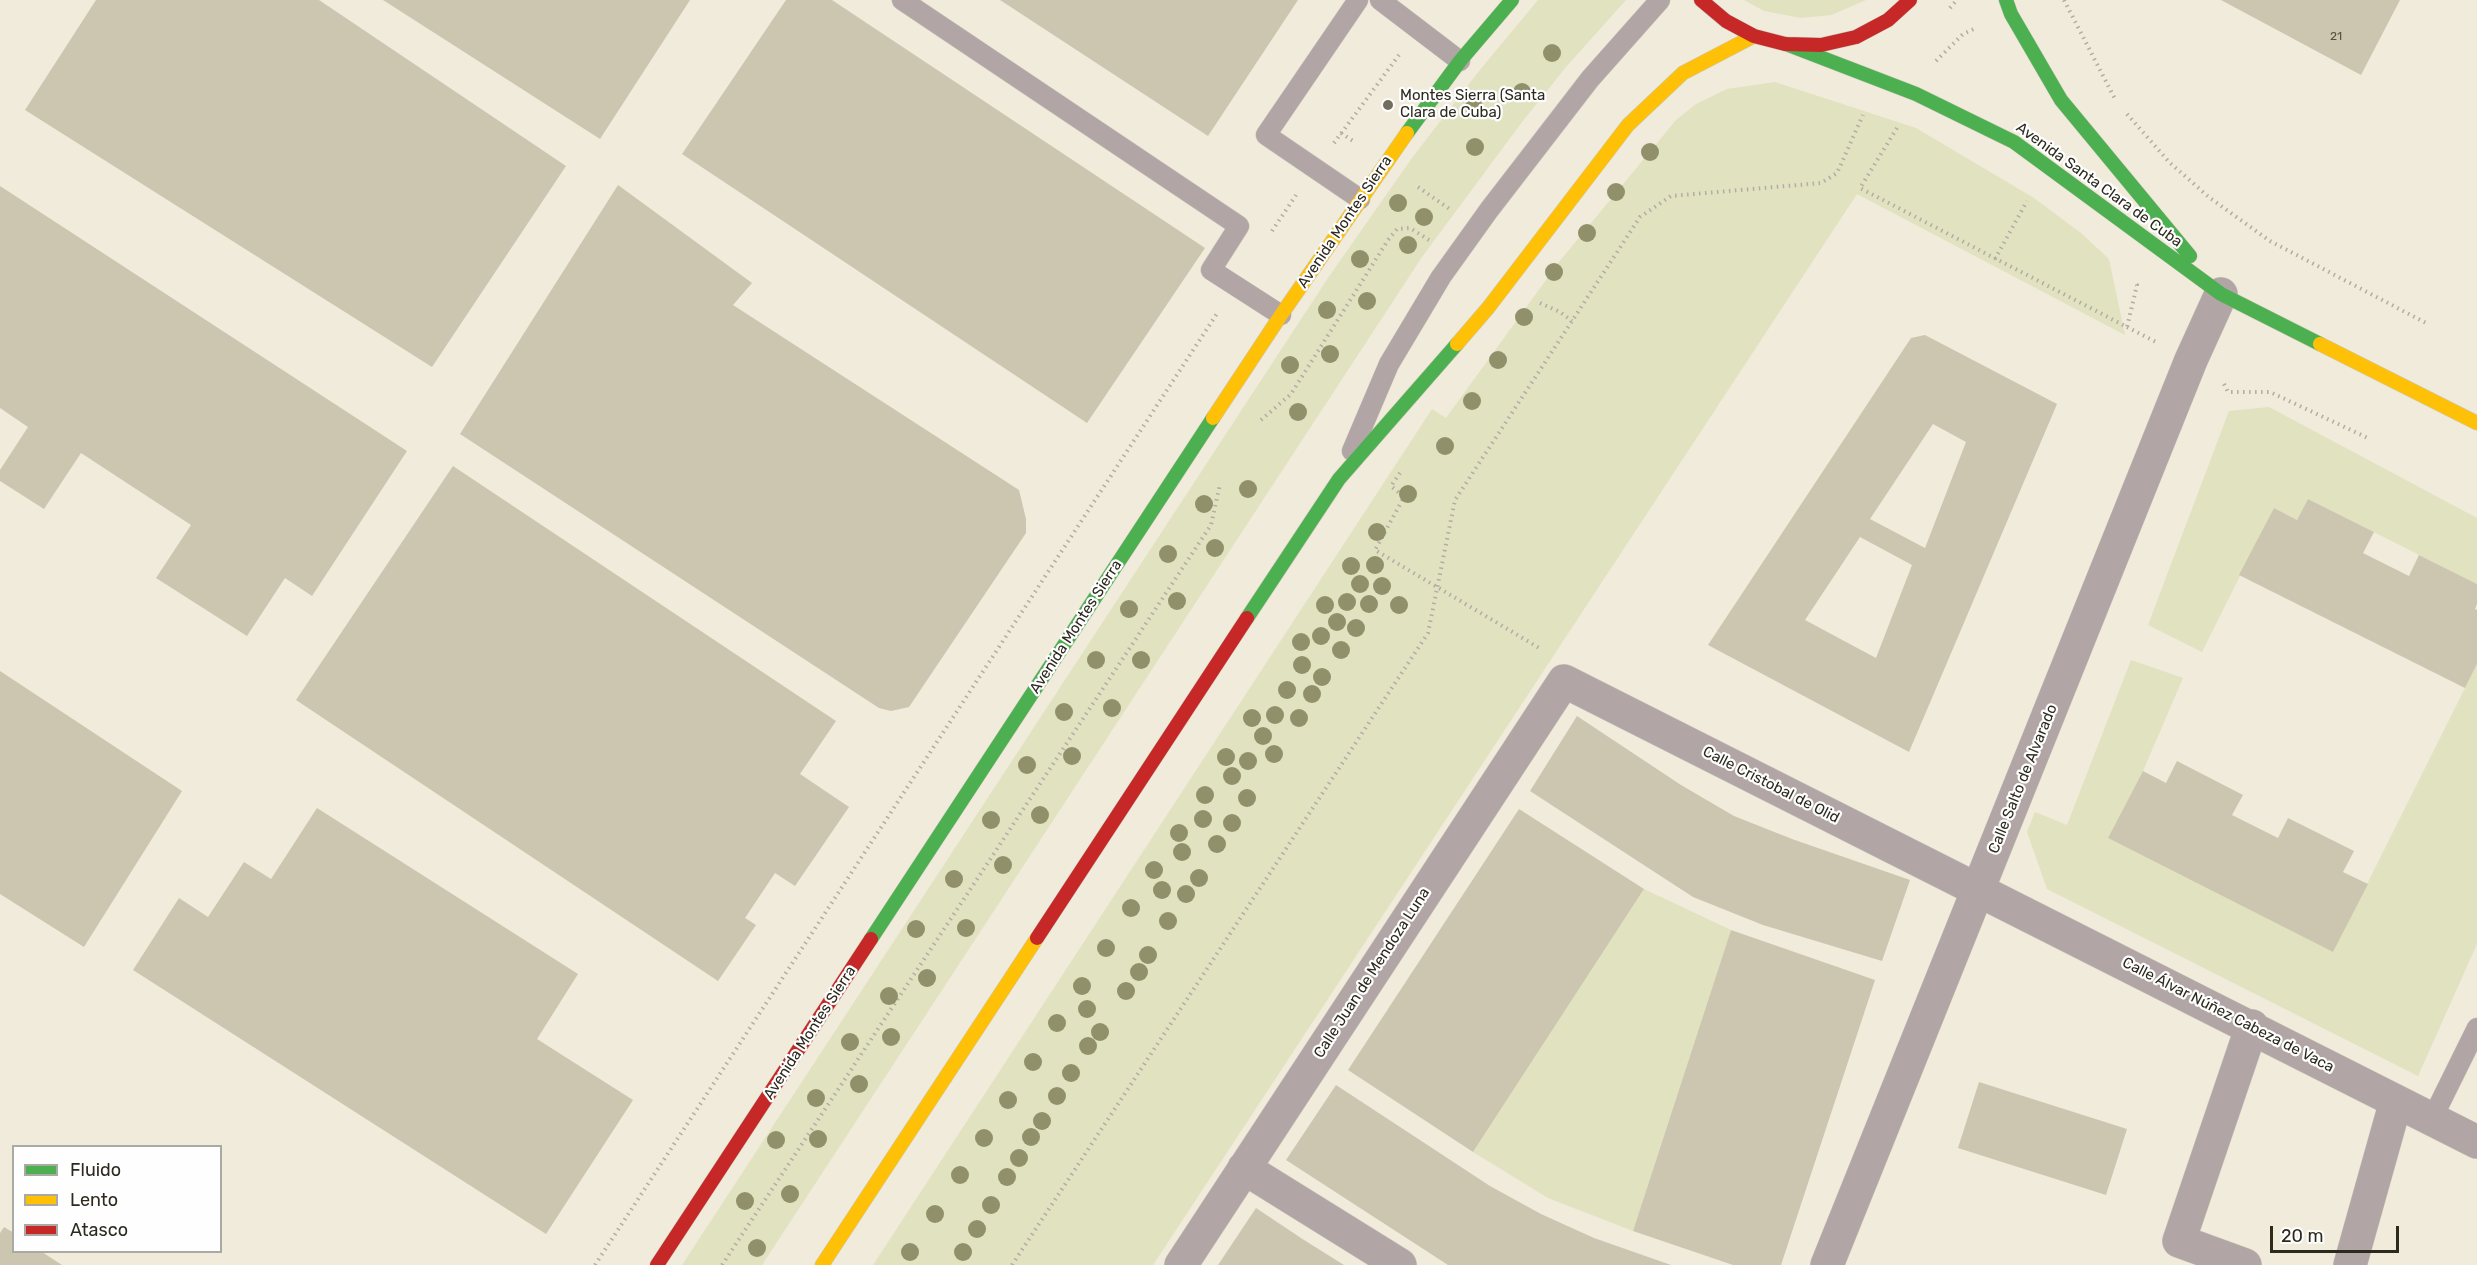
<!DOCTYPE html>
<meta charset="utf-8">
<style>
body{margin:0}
#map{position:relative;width:2477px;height:1265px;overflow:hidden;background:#f0ebda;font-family:Rubik,sans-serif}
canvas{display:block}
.legend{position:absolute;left:12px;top:1145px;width:210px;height:108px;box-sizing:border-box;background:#fefefe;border:2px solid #aaa9a4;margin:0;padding:8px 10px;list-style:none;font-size:18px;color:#2c291d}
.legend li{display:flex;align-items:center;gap:12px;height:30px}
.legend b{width:30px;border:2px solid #aaa9a4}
.scale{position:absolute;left:2270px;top:1226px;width:129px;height:27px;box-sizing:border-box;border:3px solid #2c291d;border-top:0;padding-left:8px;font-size:18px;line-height:21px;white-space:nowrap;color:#2c291d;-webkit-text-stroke:4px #fefefe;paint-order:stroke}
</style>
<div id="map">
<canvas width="2477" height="1265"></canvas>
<ul class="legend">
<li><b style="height:8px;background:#4caf50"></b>Fluido</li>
<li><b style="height:8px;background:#ffc107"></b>Lento</li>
<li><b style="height:8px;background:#c62828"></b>Atasco</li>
</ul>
<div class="scale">20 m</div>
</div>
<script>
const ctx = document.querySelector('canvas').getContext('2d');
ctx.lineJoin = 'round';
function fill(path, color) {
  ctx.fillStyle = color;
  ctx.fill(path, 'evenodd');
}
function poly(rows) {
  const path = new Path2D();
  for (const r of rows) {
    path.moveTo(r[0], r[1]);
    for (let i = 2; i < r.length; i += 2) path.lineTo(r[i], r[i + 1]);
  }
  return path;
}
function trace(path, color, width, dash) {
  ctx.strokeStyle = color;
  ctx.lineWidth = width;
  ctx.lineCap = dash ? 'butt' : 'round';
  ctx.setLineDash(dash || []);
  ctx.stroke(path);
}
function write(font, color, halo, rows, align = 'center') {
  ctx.font = font + ' Rubik,sans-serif';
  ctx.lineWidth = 4.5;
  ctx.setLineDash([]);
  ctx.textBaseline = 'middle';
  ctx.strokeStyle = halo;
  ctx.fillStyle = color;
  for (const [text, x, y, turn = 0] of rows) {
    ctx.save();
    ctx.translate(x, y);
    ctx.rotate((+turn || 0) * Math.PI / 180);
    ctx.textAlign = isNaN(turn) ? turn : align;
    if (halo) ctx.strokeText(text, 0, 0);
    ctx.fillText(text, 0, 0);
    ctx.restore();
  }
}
fill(poly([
 [1538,0,1626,0,1566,67,1522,122,1422,257,762,1265,682,1265,1328,278,1412,158,1479,71],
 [1744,0,1866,0,1831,15,1801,18,1764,11],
 [1775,82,1916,128,2034,198,2081,233,2109,259,2125,335,1857,194,1153,1265,873,1265,1432,409,1446,418,1559,262,1676,120,1696,104,1727,89],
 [2269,407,2477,518,2477,584,2308,499,2297,520,2274,508,2202,652,2148,625,2229,411],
 [2131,660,2183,678,2143,771,2108,838,2333,952,2477,664,2477,944,2418,1076,2047,889,2027,832,2035,812,2067,825],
 [1644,889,1731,930,1633,1231,1548,1198,1473,1152]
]), '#e1e2c0');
fill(poly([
 [96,0,319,0,566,166,432,367,25,110],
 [383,0,690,0,600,139],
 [786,0,832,0,1205,248,1087,423,682,154],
 [1000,0,1298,0,1208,136],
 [2221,0,2400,0,2361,75],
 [618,185,752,283,733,305,1019,490,1026,519,1026,533,909,707,891,711,879,708,460,434],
 [0,186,407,451,312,596,285,578,247,636,156,578,191,525,81,453,44,509,0,481,0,470,28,427,0,408],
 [1925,335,2057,404,1909,752,1708,645,1911,338],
 [1933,424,1966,442,1925,548,1870,519],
 [1860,537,1912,565,1876,658,1805,620],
 [453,466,836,721,800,774,849,807,795,886,775,873,745,918,756,925,718,981,296,700],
 [2308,499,2374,532,2363,553,2409,576,2419,555,2477,584,2477,604,2475,609,2477,610,2477,664,2465,688,2239,575,2274,508,2297,520],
 [0,671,182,791,84,947,0,894],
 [1577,716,1681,785,1734,816,1792,839,1910,880,1882,961,1763,925,1693,897,1530,791],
 [2177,761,2243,795,2232,815,2278,838,2288,818,2354,851,2343,872,2368,884,2333,952,2108,838,2143,771,2166,783],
 [317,808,578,974,537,1039,633,1100,546,1234,133,970,179,898,208,917,244,862,271,879],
 [1519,809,1644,889,1473,1152,1348,1070],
 [1731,930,1875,980,1781,1265,1733,1265,1633,1231],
 [1979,1082,2127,1129,2106,1195,1958,1148],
 [1336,1085,1490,1186,1541,1214,1594,1238,1671,1265,1448,1265,1286,1160],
 [1256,1208,1304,1240,1344,1265,1218,1265],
 [4,1227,14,1233,14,1252,42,1252,62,1265,0,1265,0,1233]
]), '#ccc6b0');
const lane = poly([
 [902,0,1239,226,1211,270,1281,315],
 [1358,0,1266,135,1360,199],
 [1380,0,1460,61],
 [1352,451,1389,364,1441,277,1489,210,1590,79,1660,0],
 [2432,1119,2477,1028]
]);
const street = poly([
 [1244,1168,1400,1265],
 [1181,1265,1564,681,2477,1142],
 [1827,1265,2191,360,2221,294],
 [2245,1265,2179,1241,2252,1026],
 [2350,1265,2396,1101]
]);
const fast = poly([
 [2006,0,2011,14,2061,100,2190,256],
 [1786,44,1916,94,2014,142,2221,294,2320,344],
 [1407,133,1460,61,1512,0],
 [1247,618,1339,479,1457,344],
 [871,939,1213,418]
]);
const slow = poly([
 [1457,344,1488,308,1628,125,1683,73,1754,36],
 [2320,344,2477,423],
 [1213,418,1281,315,1407,133],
 [822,1265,1037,938]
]);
const jam = poly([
 [1701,0,1726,21,1754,36,1785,44,1821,45,1856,37,1888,20,1910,0],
 [1037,938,1247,618],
 [657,1265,871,939]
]);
trace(lane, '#cbc7ba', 21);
trace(street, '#cbc7ba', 34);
trace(fast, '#cbc7ba', 15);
trace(slow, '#cbc7ba', 15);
trace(jam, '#cbc7ba', 15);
trace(poly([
 [2064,0,2115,99],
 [1950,8,1957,0],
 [1936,61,1963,34,1976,28],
 [2127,114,2169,162,2210,198,2270,241,2426,323],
 [1897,128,1860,188,2127,327,2137,285,2134,282],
 [1341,133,1353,141],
 [1334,143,1399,55],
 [1418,187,1451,210],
 [1272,231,1296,195],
 [1995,259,2027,201],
 [1540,303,1560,312,1572,321],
 [2127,327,2158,343],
 [2224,384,2228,392,2270,392,2370,439],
 [1261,420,1291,394,1388,240,1397,229,1410,228,1429,240],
 [1400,473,1391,486,1404,497,1375,550,1541,649],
 [595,1265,1218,312],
 [722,1265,1211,525,1220,484],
 [1012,1265,1428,633,1455,500,1640,217,1671,196,1821,183,1837,173,1863,115]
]), '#b4aba6', 4, [1.5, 4.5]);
trace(lane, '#b1a5a6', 20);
trace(street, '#b1a5a6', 33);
trace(fast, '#4caf50', 14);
trace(slow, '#ffc107', 14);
trace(jam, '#c62828', 14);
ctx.fillStyle = '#90906a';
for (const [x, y] of [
 [1552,53],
 [1522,92],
 [1474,107],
 [1475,147],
 [1650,152],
 [1616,192],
 [1398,203],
 [1424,217],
 [1587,233],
 [1408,245],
 [1360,259],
 [1554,272],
 [1367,301],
 [1327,310],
 [1524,317],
 [1330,354],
 [1498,360],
 [1290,365],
 [1472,401],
 [1298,412],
 [1445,446],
 [1248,489],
 [1408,494],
 [1204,504],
 [1377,532],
 [1215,548],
 [1168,554],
 [1375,565],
 [1351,566],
 [1360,584],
 [1382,586],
 [1177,601],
 [1347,602],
 [1369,604],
 [1325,605],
 [1399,605],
 [1129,609],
 [1337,622],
 [1356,628],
 [1321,636],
 [1301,642],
 [1341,650],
 [1096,660],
 [1141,660],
 [1302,665],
 [1322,677],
 [1287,690],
 [1312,694],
 [1112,708],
 [1064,712],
 [1275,715],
 [1252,718],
 [1299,718],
 [1263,736],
 [1274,754],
 [1072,756],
 [1226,757],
 [1248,761],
 [1027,765],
 [1232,776],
 [1205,795],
 [1247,798],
 [1040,815],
 [1203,819],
 [991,820],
 [1232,823],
 [1179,833],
 [1217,844],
 [1182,852],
 [1003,865],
 [1154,870],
 [1199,878],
 [954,879],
 [1162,890],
 [1186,894],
 [1131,908],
 [1168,921],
 [966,928],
 [916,929],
 [1106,948],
 [1148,955],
 [1139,972],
 [927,978],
 [1082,986],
 [1126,991],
 [889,996],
 [1087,1009],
 [1057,1023],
 [1100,1032],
 [891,1037],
 [850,1042],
 [1088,1046],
 [1033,1062],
 [1071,1073],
 [859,1084],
 [1057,1096],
 [816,1098],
 [1008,1100],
 [1042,1121],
 [1031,1137],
 [984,1138],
 [818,1139],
 [776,1140],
 [1019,1158],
 [960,1175],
 [1007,1177],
 [790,1194],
 [745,1201],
 [991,1205],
 [935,1214],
 [977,1229],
 [757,1248],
 [910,1252],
 [963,1252]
]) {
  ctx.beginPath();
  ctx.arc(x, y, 9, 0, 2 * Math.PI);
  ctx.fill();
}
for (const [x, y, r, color] of [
 [1388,105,6,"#716d5f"]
]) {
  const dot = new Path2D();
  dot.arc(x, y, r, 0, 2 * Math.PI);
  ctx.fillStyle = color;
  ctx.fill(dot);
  trace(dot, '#fefefe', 2);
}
write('12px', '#545042', null, [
 ["21",2336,37]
]);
write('15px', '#2c291d', '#fefefe', [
 ["Montes Sierra (Santa",1400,96],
 ["Clara de Cuba)",1400,113]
], 'left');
write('15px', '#2c291d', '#fefefe', [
 ["Avenida Santa Clara de Cuba",2099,185,36],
 ["Avenida Montes Sierra",1345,222,-56],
 ["Avenida Montes Sierra",1076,627,-57],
 ["Calle Salto de Alvarado",2023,779,-68],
 ["Calle Cristobal de Olid",1771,785,27],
 ["Calle Juan de Mendoza Luna",1372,973,-57],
 ["Calle Álvar Núñez Cabeza de Vaca",2228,1015,27],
 ["Avenida Montes Sierra",810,1033,-57]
]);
</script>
